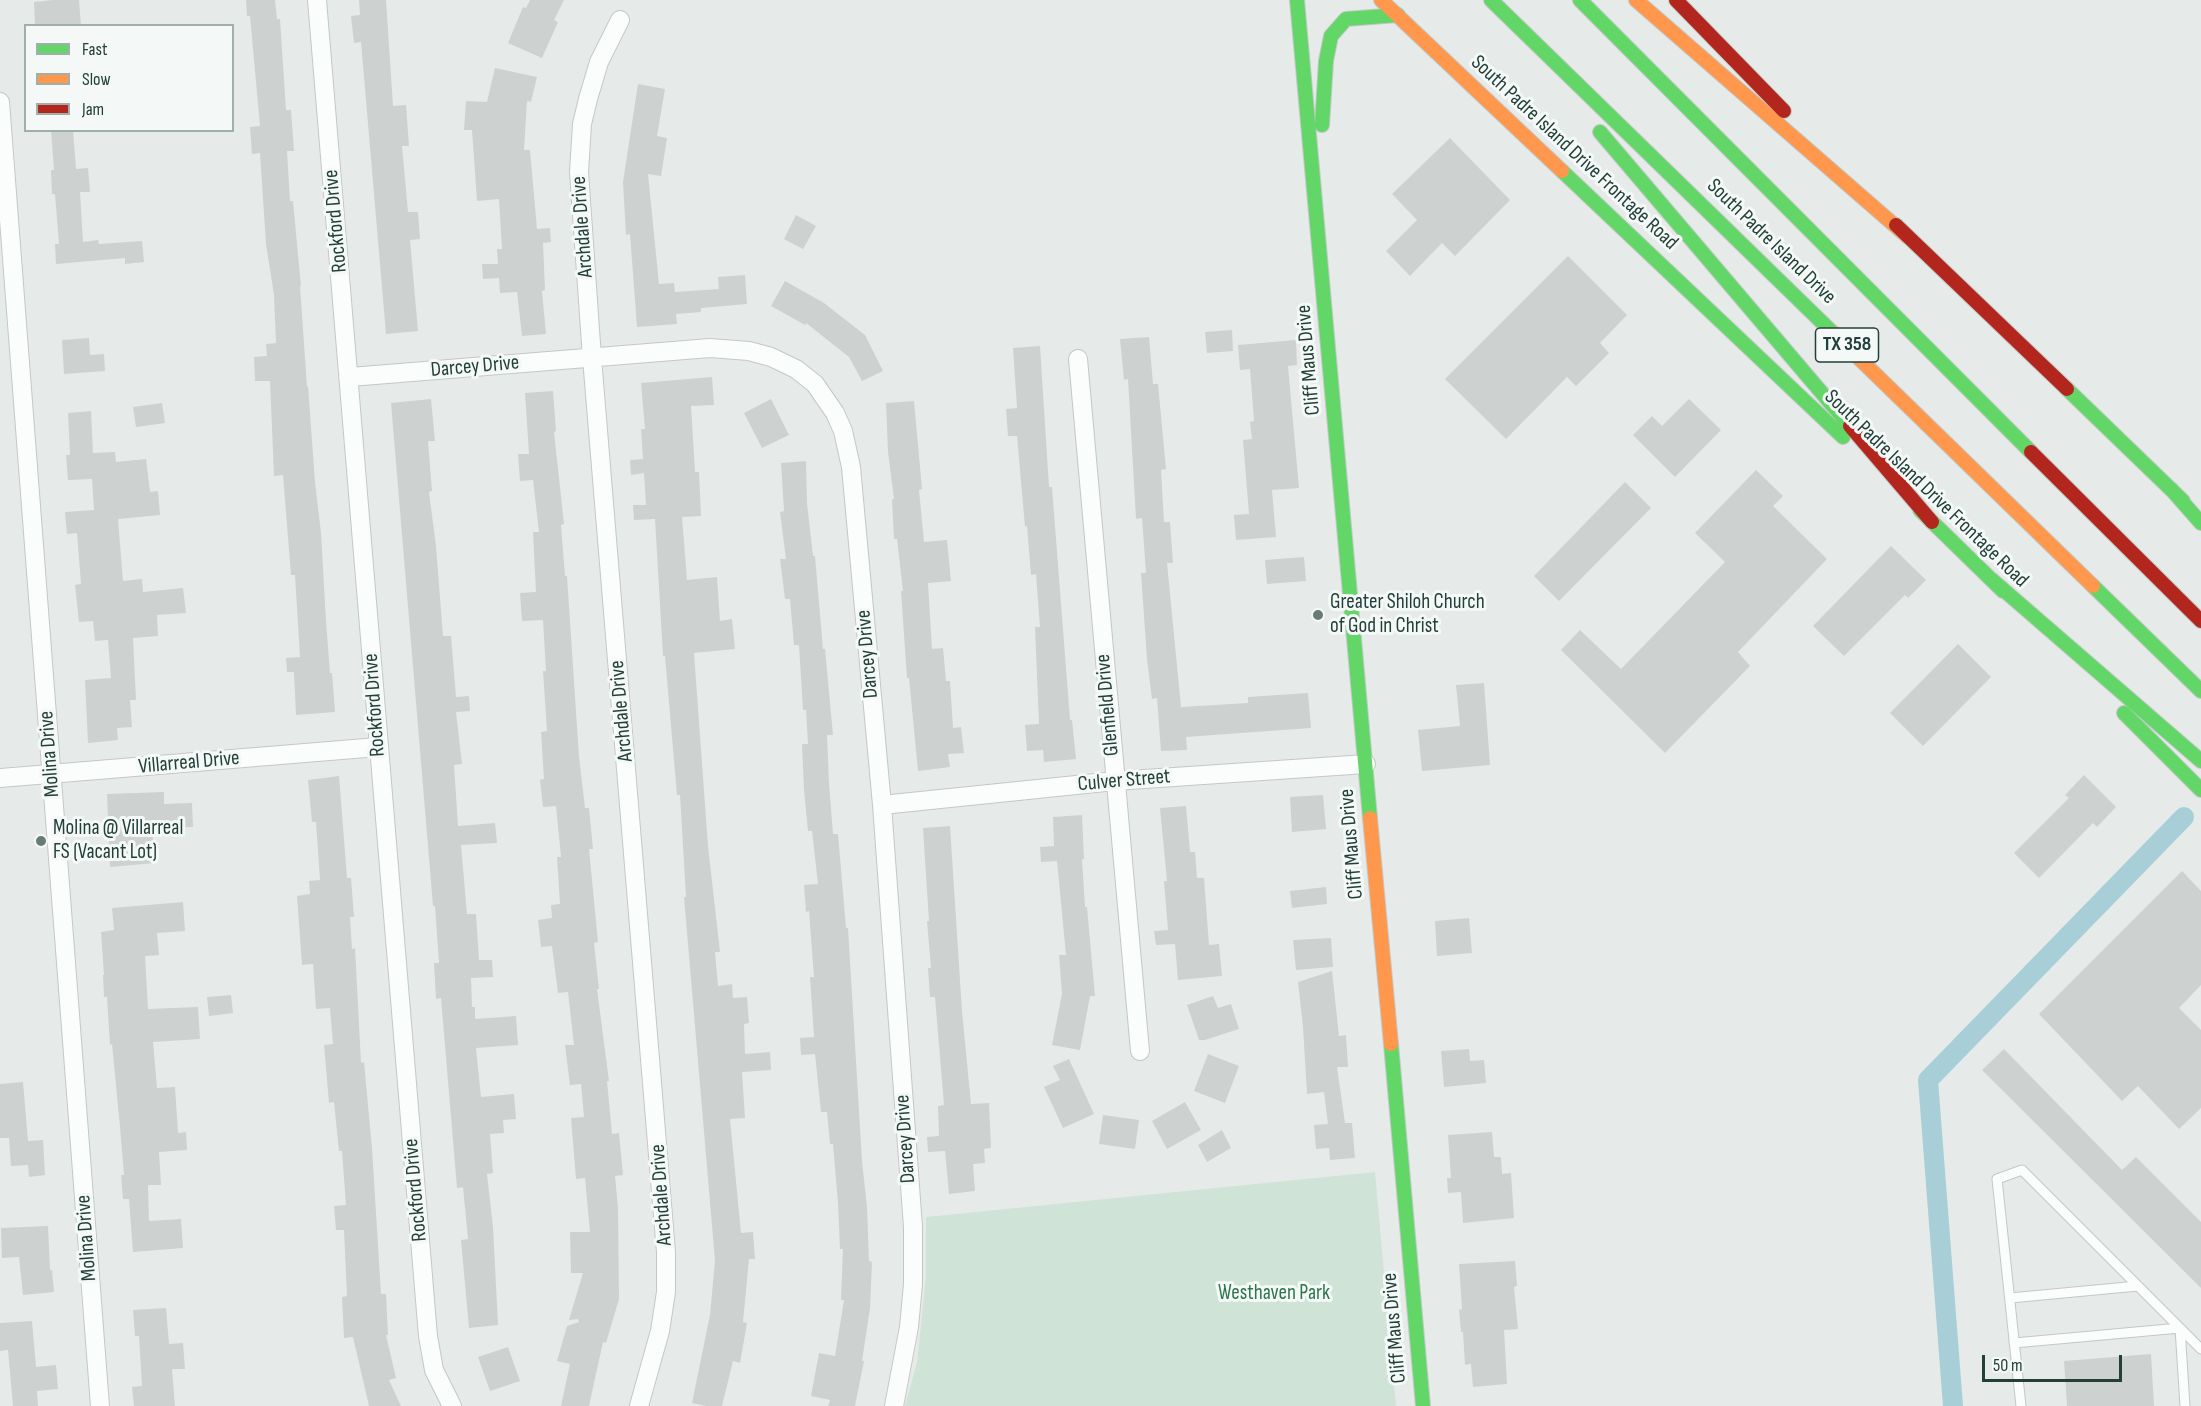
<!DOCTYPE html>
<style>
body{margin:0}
#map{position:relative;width:2201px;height:1406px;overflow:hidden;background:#e6ebe9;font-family:"Sofia Sans Condensed",sans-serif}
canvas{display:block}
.legend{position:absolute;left:24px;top:24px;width:210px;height:108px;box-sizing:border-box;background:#f4f9f7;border:2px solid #a0afab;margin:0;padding:8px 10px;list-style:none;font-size:18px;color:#233f39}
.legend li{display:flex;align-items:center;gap:12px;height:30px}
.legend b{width:30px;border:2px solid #a0afab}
.scale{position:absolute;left:1982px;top:1355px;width:140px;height:27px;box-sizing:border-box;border:3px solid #233f39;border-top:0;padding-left:8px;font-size:18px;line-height:21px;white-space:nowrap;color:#233f39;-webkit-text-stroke:4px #f4f9f7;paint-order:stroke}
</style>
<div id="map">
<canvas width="2201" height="1406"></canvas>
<ul class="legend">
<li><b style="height:8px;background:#63d668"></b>Fast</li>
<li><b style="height:8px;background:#ff974d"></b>Slow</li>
<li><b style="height:8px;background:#b3261e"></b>Jam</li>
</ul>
<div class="scale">50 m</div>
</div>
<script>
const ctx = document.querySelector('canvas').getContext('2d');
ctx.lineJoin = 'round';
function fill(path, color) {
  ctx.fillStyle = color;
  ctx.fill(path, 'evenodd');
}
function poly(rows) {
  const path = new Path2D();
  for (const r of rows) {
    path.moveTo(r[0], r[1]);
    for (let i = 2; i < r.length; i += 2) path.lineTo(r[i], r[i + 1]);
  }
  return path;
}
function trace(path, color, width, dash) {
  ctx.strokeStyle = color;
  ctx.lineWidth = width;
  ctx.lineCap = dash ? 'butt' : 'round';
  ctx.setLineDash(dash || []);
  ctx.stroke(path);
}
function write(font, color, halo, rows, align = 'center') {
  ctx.font = font + ' "Sofia Sans Condensed",sans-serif';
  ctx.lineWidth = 6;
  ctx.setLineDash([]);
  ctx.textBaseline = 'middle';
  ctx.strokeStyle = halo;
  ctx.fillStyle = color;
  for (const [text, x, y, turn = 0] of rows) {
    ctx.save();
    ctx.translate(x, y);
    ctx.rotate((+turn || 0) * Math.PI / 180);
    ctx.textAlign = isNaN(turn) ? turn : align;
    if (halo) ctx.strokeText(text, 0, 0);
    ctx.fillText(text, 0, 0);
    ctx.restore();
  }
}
fill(poly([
 [1375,1172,1396,1406,905,1406,917,1362,926,1277,926,1217]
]), '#cfe4d7');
trace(poly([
 [1953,1406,1928,1080,2184,817]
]), '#a8cfd8', 20);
fill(poly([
 [53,0,79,0,81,26,35,26,34,2],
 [246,0,275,0,277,19,280,19,286,110,291,110,294,151,287,151,290,201,293,201,301,286,300,286,307,387,308,386,315,482,321,533,326,621,330,673,332,673,335,712,296,715,294,672,287,672,286,658,300,657,295,575,291,575,283,475,274,476,270,381,255,381,254,357,267,356,266,344,276,343,274,295,266,244,260,153,252,154,250,127,260,126,250,16,247,16],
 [359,0,386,0,393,106,406,105,409,146,402,146,408,212,418,212,420,239,410,240,418,331,386,334,361,42,354,43,351,16,360,15],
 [530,0,564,0,554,20,558,22,542,58,508,43,523,7,526,8],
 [495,68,537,77,531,102,527,101,524,150,530,150,537,229,550,228,551,242,543,243,545,290,542,291,546,334,522,336,517,292,500,293,499,278,483,279,482,264,498,264,497,249,502,249,499,199,477,201,472,130,464,130,466,101,487,102],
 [638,84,665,89,657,136,667,138,661,176,648,174,659,284,674,283,675,292,719,289,718,277,745,275,747,304,701,308,701,312,676,314,677,324,637,327,630,234,626,235,623,182],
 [51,130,73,130,76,169,88,168,90,192,80,192,83,242,98,240,99,244,142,241,144,262,125,264,125,258,56,264,55,244,59,244,55,194,52,194,51,170,54,170],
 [1450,138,1510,200,1455,256,1442,243,1410,276,1386,251,1417,220,1392,194],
 [796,215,816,226,803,249,784,239],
 [1568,256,1627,315,1600,343,1609,353,1576,386,1567,377,1506,439,1445,379],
 [785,281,824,303,865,335,883,371,862,381,849,357,806,323,805,325,771,306],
 [1232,330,1233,351,1207,353,1205,332],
 [1149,337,1153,384,1158,384,1166,469,1161,470,1164,522,1170,522,1173,563,1167,563,1181,707,1248,703,1248,697,1308,693,1311,728,1186,737,1187,750,1161,751,1157,698,1152,699,1147,659,1141,573,1146,573,1142,518,1136,519,1128,379,1124,380,1120,339],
 [89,338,90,355,104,354,105,371,64,374,62,340],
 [1296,340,1297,365,1288,366,1299,488,1272,490,1276,537,1236,540,1234,515,1249,514,1243,440,1252,439,1250,422,1254,421,1250,369,1240,370,1238,345],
 [1040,346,1049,487,1052,487,1070,720,1072,720,1076,759,1044,762,1043,750,1027,751,1025,725,1039,724,1035,627,1040,627,1036,574,1031,575,1027,526,1025,527,1017,436,1008,436,1006,409,1017,408,1013,348],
 [712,377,714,405,691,406,695,472,699,472,701,516,682,517,687,580,717,577,720,621,732,619,735,649,694,653,708,846,720,952,715,952,718,986,732,984,733,998,747,997,749,1023,744,1024,745,1054,770,1052,771,1070,742,1072,745,1118,730,1119,741,1233,753,1232,755,1259,749,1259,743,1322,747,1323,740,1363,733,1361,722,1406,706,1406,692,1403,710,1315,715,1261,684,897,686,897,680,795,677,795,665,656,663,656,655,519,634,520,633,505,646,505,644,473,631,475,630,460,643,459,641,429,645,429,641,383],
 [553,391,556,431,554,432,564,524,561,525,565,576,567,576,579,757,585,808,589,808,593,849,589,849,598,942,594,943,599,989,597,989,609,1081,607,1081,612,1134,619,1133,623,1175,615,1176,618,1208,619,1299,606,1343,603,1342,589,1406,561,1406,570,1364,557,1361,567,1326,579,1322,578,1319,569,1320,583,1273,571,1273,570,1232,590,1232,585,1178,576,1179,571,1118,584,1117,581,1084,570,1085,565,1045,574,1045,568,992,558,993,552,946,541,947,538,920,552,918,551,905,560,904,557,857,561,857,556,806,543,807,540,780,544,779,541,732,547,731,543,671,546,671,543,620,522,621,520,593,536,592,533,532,539,532,533,480,520,481,518,454,529,454,525,393],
 [431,399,435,441,428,441,432,491,429,492,436,546,443,636,451,636,456,697,469,696,470,711,456,712,462,764,454,765,458,826,495,823,497,843,461,845,467,914,476,914,479,960,492,960,493,977,471,978,472,1007,475,1007,475,1019,516,1016,518,1045,476,1048,481,1097,514,1094,516,1119,503,1120,504,1133,490,1134,493,1173,487,1174,493,1227,498,1325,469,1328,461,1240,468,1239,463,1187,457,1188,441,998,436,999,434,963,439,963,435,906,433,906,391,403],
 [771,399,789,435,762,448,744,413],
 [1689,399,1721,430,1675,477,1633,435,1652,416,1662,426],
 [914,401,922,489,919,490,924,542,947,540,951,581,928,583,932,649,943,648,946,681,950,681,953,728,961,727,964,753,948,754,950,767,918,771,909,678,907,678,901,591,903,591,897,539,894,539,892,499,894,499,888,452,886,403],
 [162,403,165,423,136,427,133,407],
 [91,411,93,453,115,452,116,462,146,459,150,492,158,491,160,515,118,519,123,581,142,579,143,592,183,588,186,613,157,615,158,636,133,638,136,700,130,700,132,727,117,728,118,740,88,743,85,680,111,678,108,640,95,641,93,621,79,622,75,585,81,584,77,533,67,534,65,512,94,510,92,479,68,480,66,455,70,455,68,413],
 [806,461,807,503,813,556,815,556,823,649,825,649,833,735,827,735,829,783,833,834,838,834,846,928,848,928,862,1161,867,1207,869,1261,872,1262,870,1308,862,1361,864,1361,855,1406,828,1406,830,1400,811,1396,819,1353,835,1356,844,1300,841,1300,843,1249,840,1249,838,1203,833,1144,830,1144,827,1112,821,1112,815,1054,801,1055,800,1038,814,1037,810,977,814,977,809,911,806,912,804,885,818,884,812,831,808,831,804,790,802,744,808,744,806,710,803,710,799,645,794,645,790,599,785,599,780,559,786,559,780,512,784,511,781,463],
 [1756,470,1783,496,1773,506,1827,559,1738,652,1750,666,1665,753,1561,650,1580,630,1621,669,1725,562,1695,533],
 [1625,482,1651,508,1559,601,1534,576],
 [1891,546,1926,580,1908,598,1905,595,1844,656,1813,626],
 [1304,557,1306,581,1267,584,1265,560],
 [1958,644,1991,677,1923,746,1890,713],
 [1484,683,1490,765,1422,771,1418,730,1460,726,1456,685],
 [2084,775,2116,807,2097,827,2093,823,2039,878,2014,853,2069,798,2065,795],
 [339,776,347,878,351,878,354,917,350,917,352,949,355,948,361,1063,364,1062,372,1148,381,1294,386,1294,388,1335,386,1335,396,1378,389,1380,401,1406,369,1406,353,1337,344,1338,342,1297,347,1296,344,1230,336,1230,334,1206,346,1205,342,1151,339,1151,334,1102,329,1103,324,1045,333,1044,330,1008,316,1009,313,964,302,965,297,896,310,894,309,881,320,880,316,822,312,822,308,780],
 [164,792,164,804,192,803,193,827,152,828,155,863,110,867,107,794],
 [1323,795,1326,829,1292,832,1290,797],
 [1186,806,1190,852,1195,852,1197,878,1204,878,1209,945,1219,944,1222,976,1178,980,1175,944,1156,945,1154,931,1168,930,1164,881,1167,881,1160,808],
 [1082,815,1084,859,1082,859,1085,907,1087,907,1095,996,1090,996,1080,1050,1052,1045,1062,994,1059,955,1066,955,1057,861,1041,862,1040,847,1054,846,1053,817],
 [950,826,962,1011,971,1104,989,1103,991,1148,984,1149,985,1163,973,1164,975,1191,949,1194,945,1151,928,1152,927,1137,939,1136,938,1106,944,1105,935,997,930,997,928,968,931,968,927,921,929,921,923,828],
 [2182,871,2201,891,2201,985,2179,1008,2201,1030,2201,1108,2179,1129,2138,1086,2122,1101,2039,1014],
 [1326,887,1327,904,1292,908,1290,891],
 [183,902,185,931,157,933,159,955,145,956,148,1009,198,1007,200,1039,153,1042,157,1088,175,1087,178,1133,186,1132,187,1150,159,1152,161,1185,148,1185,149,1221,181,1219,183,1248,133,1252,129,1199,123,1199,121,1175,124,1175,120,1127,112,1044,110,1045,107,997,104,997,103,975,104,975,101,932,114,930,112,908],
 [1469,918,1472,953,1437,956,1435,921],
 [1331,938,1333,967,1296,970,1293,940],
 [1332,971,1339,1036,1346,1035,1348,1067,1337,1067,1345,1123,1352,1123,1355,1158,1330,1160,1329,1148,1316,1149,1314,1125,1328,1124,1324,1092,1307,1094,1303,1027,1298,982],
 [231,995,233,1013,209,1016,207,997],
 [1213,996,1218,1008,1231,1004,1239,1029,1205,1040,1199,1040,1187,1005],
 [1469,1049,1470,1061,1484,1060,1486,1083,1444,1087,1441,1051],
 [2004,1049,2122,1170,2136,1157,2201,1222,2201,1288,1982,1070],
 [1208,1054,1239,1066,1225,1103,1194,1091],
 [1069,1059,1094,1114,1063,1128,1044,1087,1060,1080,1053,1066],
 [23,1082,28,1141,43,1140,45,1175,29,1177,28,1165,11,1166,9,1138,0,1138,0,1084],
 [1185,1102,1201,1130,1167,1149,1152,1121],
 [1103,1115,1139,1120,1135,1149,1099,1144],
 [1222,1130,1231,1148,1207,1162,1198,1145],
 [1492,1132,1494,1157,1501,1157,1502,1174,1511,1173,1514,1218,1463,1223,1461,1192,1448,1193,1447,1178,1451,1178,1448,1135],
 [48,1226,50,1270,52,1270,54,1292,23,1295,19,1257,2,1258,1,1228],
 [1515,1261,1517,1286,1514,1287,1518,1329,1504,1330,1507,1384,1473,1387,1471,1364,1465,1365,1463,1332,1461,1332,1459,1310,1462,1309,1459,1264],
 [166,1308,169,1344,183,1343,185,1369,172,1369,175,1406,134,1406,132,1387,142,1386,139,1336,135,1336,133,1310],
 [32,1321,36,1367,56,1365,58,1389,37,1391,38,1406,13,1406,8,1350,0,1351,0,1323],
 [508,1347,520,1381,490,1391,478,1357],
 [2151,1354,2154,1406,2067,1406,2064,1361]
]), '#cdd2d0');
const lane = poly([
 [2010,1298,2138,1286],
 [2014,1343,2180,1328,2185,1406],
 [2021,1406,1997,1179,2022,1170,2201,1349]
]);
const street = poly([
 [317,0,428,1336,434,1370,452,1406],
 [620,20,599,62,588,99,582,124,579,172,592,358,666,1252,666,1292,660,1331,639,1406],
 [0,102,100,1406],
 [1078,359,1140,1051],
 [350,377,710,348,749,351,771,357,796,369,815,384,835,413,843,431,851,467,882,805,913,1227,913,1284,909,1327,894,1406],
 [0,778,378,747],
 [882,805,1115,781,1366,764]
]);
const fast = poly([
 [1297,0,1370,818],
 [1491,0,1834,334],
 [1580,0,2031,452],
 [1322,125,1326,61,1331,36,1346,19,1398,15],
 [1600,132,1850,426],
 [1562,171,1843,437],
 [2067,389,2183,501],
 [2171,489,2201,523],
 [1920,510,2003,591],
 [1991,579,2201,761],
 [2093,586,2201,691],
 [2124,713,2201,790],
 [1391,1044,1423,1406]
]);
const slow = poly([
 [1381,0,1562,171],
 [1636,0,1908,237],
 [1834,334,2093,586],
 [1370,818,1391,1044]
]);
const jam = poly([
 [1676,0,1784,111],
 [1896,225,2067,389],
 [1850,426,1932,522],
 [2031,452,2201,621]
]);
trace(lane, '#c3c8c6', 11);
trace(street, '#c3c8c6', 20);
trace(fast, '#c1c9c6', 16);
trace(slow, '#c1c9c6', 16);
trace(jam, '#c1c9c6', 16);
trace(lane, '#fbfcfc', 9);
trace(street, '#fbfcfc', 18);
trace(fast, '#63d668', 14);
trace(slow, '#ff974d', 14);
trace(jam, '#b3261e', 14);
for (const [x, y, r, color] of [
 [1318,615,6,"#677b77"],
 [41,841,6,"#677b77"]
]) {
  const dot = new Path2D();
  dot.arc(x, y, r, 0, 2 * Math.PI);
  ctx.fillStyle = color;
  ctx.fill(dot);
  trace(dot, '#f4f9f7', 2);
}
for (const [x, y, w] of [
 [1847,345,63]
]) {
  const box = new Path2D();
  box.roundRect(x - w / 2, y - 17, w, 34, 4.5);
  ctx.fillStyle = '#f4f9f7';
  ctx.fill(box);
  trace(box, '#233f39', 1.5);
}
write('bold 20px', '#233f39', null, [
 ["TX 358",1847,345]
]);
write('21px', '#233f39', '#f4f9f7', [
 ["South Padre Island Drive Frontage Road",1574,153,43],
 ["Rockford Drive",336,221,-95],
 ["Archdale Drive",583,227,-94],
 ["South Padre Island Drive",1771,242,44],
 ["Cliff Maus Drive",1309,360,-95],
 ["Darcey Drive",475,367,-5],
 ["South Padre Island Drive Frontage Road",1926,489,44],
 ["Darcey Drive",868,654,-95],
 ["Rockford Drive",375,705,-94],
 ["Glenfield Drive",1108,705,-95],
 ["Archdale Drive",622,711,-95],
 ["Molina Drive",50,754,-94],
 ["Villarreal Drive",189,763,-5],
 ["Culver Street",1124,781,-5],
 ["Cliff Maus Drive",1352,844,-95],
 ["Darcey Drive",906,1139,-94],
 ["Rockford Drive",416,1190,-95],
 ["Archdale Drive",662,1195,-94],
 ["Molina Drive",87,1238,-94],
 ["Cliff Maus Drive",1395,1328,-95]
]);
write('21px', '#233f39', '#f4f9f7', [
 ["Greater Shiloh Church",1330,603],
 ["of God in Christ",1330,627],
 ["Molina @ Villarreal",53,829],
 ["FS (Vacant Lot)",53,853]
], 'left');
write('21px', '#2e754d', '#f4f9f7', [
 ["Westhaven Park",1274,1294]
]);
</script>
